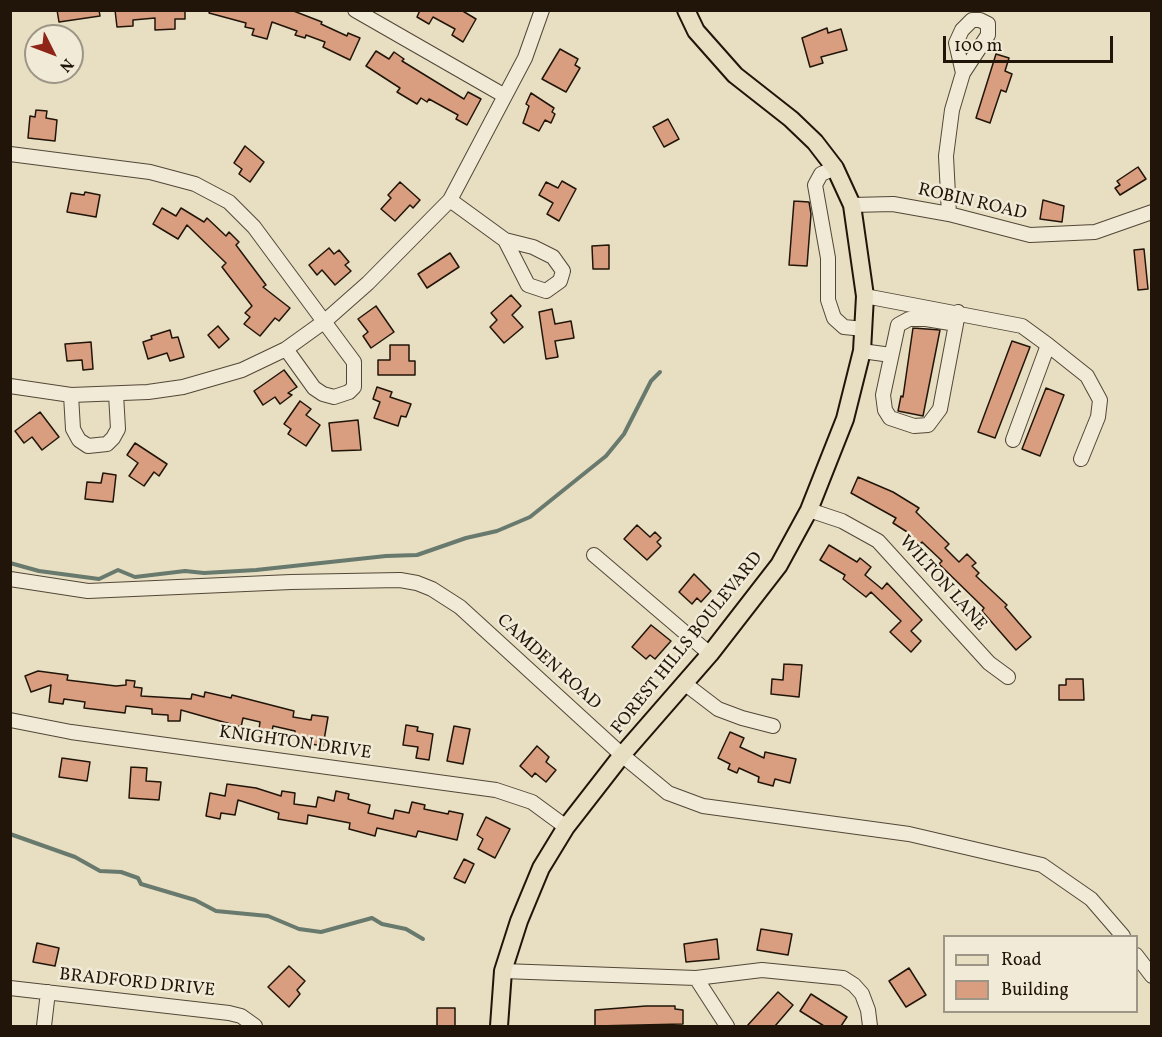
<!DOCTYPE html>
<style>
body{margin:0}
#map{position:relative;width:1162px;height:1037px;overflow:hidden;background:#e8dec2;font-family:Vollkorn,serif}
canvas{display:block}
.frame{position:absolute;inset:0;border:12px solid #211509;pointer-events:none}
.legend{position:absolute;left:943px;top:935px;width:195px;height:78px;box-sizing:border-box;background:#f0ead7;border:2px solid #9d9585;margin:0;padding:8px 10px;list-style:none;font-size:18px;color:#211509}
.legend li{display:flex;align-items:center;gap:12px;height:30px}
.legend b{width:30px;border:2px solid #9d9585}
.north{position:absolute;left:24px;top:24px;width:60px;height:60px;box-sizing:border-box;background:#f0ead7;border:2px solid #9d9585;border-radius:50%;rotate:132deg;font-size:16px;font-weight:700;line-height:24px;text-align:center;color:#211509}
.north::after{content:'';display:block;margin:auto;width:21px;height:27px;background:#8f2418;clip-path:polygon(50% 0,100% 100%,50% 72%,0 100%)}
.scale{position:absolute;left:943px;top:36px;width:170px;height:27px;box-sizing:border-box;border:3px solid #211509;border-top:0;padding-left:8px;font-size:18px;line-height:21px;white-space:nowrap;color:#211509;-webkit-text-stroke:4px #f0ead7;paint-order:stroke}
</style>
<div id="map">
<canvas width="1162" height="1037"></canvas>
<div class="frame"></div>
<ul class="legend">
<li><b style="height:8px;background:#e8dec2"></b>Road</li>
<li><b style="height:16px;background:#d99e7f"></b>Building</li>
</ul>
<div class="north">N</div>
<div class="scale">100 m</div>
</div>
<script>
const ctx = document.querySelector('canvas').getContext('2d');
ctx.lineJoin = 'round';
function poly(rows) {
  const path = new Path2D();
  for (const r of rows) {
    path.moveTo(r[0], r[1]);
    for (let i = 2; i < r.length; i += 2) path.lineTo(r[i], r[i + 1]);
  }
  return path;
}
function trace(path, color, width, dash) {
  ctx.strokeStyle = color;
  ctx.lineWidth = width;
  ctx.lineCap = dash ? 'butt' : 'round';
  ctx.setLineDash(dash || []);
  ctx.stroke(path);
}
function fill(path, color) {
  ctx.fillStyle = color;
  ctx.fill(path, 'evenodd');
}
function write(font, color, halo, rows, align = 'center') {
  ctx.font = font + ' Vollkorn,serif';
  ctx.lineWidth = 5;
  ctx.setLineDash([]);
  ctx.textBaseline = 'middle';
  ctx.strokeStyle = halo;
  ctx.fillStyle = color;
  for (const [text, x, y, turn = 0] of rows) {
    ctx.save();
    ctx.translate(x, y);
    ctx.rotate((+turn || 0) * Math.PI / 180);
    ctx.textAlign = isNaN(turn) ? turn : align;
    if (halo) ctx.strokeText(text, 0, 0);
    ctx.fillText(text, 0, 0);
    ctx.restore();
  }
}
trace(poly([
 [10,563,39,571,99,579,118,570,135,577,185,571,204,573,256,570,386,556,417,555,466,538,497,531,530,517,606,456,624,434,651,381,660,372],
 [10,834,75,857,100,871,121,872,138,878,141,884,195,900,216,911,268,916,299,929,321,932,372,918,382,924,406,929,423,939]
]), '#68796d', 4);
const building = poly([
 [57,10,99,10,100,16,59,22,57,10],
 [115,10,185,10,185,19,175,19,175,29,155,30,155,18,133,20,133,26,117,27,115,10],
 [210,10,291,10,322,22,321,24,347,36,348,33,360,38,350,60,323,47,325,42,306,35,305,38,295,35,297,31,272,22,267,39,252,35,254,29,245,27,246,23,209,13,210,10],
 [420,10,461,10,476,19,463,42,452,35,455,29,433,17,429,24,417,17,420,10],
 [827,28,828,33,841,29,847,50,821,57,823,63,810,67,802,38,827,28],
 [560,49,578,59,575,65,580,68,566,92,542,79,560,49],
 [376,51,389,59,394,52,404,59,402,61,464,99,468,92,481,99,467,125,456,119,458,115,429,99,427,102,421,98,417,104,397,92,400,88,366,66,376,51],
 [996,54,1009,58,1005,71,1012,74,1006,92,1001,90,990,123,976,118,996,54],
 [531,93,554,108,552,112,555,114,551,123,545,120,539,131,523,123,529,106,526,104,531,93],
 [36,110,47,111,46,118,57,120,55,141,28,138,30,116,35,117,36,110],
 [668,119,679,139,664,147,653,127,668,119],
 [245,146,264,162,250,182,239,174,242,169,234,163,245,146],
 [1138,167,1146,179,1120,195,1115,188,1120,185,1117,181,1138,167],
 [562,181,576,189,559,221,547,214,553,203,539,195,546,182,558,188,562,181],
 [400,182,420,200,413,208,410,205,395,221,381,209,391,198,388,195,400,182],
 [85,192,100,195,96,217,67,212,71,193,84,195,85,192],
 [1043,200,1064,206,1062,222,1040,219,1043,200],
 [794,201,809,202,811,214,807,266,789,265,794,201],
 [162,208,176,216,181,208,204,222,207,218,226,236,229,232,239,242,236,245,266,285,263,287,290,308,279,321,275,318,260,336,244,324,250,317,245,313,252,306,222,267,226,263,187,225,178,239,153,224,162,208],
 [609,245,609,269,593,269,592,246,609,245],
 [329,248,334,254,339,250,349,262,345,265,351,271,335,285,322,270,317,275,309,265,329,248],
 [1144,249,1148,289,1138,290,1134,250,1144,249],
 [450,253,459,267,427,288,418,274,450,253],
 [511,295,521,306,512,315,523,327,504,343,490,327,497,320,491,313,511,295],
 [376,306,394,332,371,348,363,336,368,332,358,319,376,306],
 [552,309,555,324,571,321,574,338,555,341,558,357,546,359,539,312,552,309],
 [218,326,229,339,219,348,208,335,218,326],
 [913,328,940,330,923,416,898,411,901,396,903,397,913,328],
 [170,330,172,338,178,337,184,357,170,361,167,353,148,359,143,342,152,339,151,336,170,330],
 [1012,341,1030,347,995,438,978,432,1012,341],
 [91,342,93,369,83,370,82,360,67,361,65,344,91,342],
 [390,345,409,345,409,361,415,361,415,375,378,375,378,360,390,360,390,345],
 [284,370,297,387,288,393,292,395,280,404,275,397,263,405,254,391,284,370],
 [377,387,392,392,390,397,411,404,406,417,401,416,398,426,374,418,380,402,373,399,377,387],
 [1046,388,1064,395,1040,456,1022,449,1046,388],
 [300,401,311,409,306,415,320,425,306,446,288,434,291,429,284,424,300,401],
 [40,412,59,437,42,450,32,437,24,443,15,431,40,412],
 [358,420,361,450,332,451,329,423,358,420],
 [135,443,167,464,159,476,154,472,144,486,129,476,138,463,127,455,135,443],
 [103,473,116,475,113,502,85,499,87,482,101,483,103,473],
 [858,477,893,492,919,508,916,512,949,544,945,548,959,562,967,554,976,563,972,566,979,573,976,576,1007,605,1005,607,1031,637,1016,650,982,611,984,608,939,564,942,561,922,542,916,548,908,540,912,535,893,523,896,518,851,493,858,477],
 [637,525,650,537,655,532,661,538,657,542,661,546,647,560,624,539,637,525],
 [829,545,857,562,860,558,871,567,865,575,882,589,887,583,922,620,911,631,921,641,911,652,890,632,901,621,871,592,866,597,843,579,845,575,820,560,829,545],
 [694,574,711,591,701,602,697,598,692,604,679,592,694,574],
 [651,625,671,641,655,659,650,655,646,659,632,647,651,625],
 [784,664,802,665,799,697,771,694,772,679,783,680,784,664],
 [38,671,68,675,67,680,116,686,126,685,126,680,135,681,134,687,142,688,141,696,191,699,192,694,204,697,205,692,231,698,232,695,294,711,293,717,311,720,312,715,328,717,323,746,311,744,312,738,295,735,295,731,273,726,272,732,259,729,260,722,243,718,241,727,181,710,180,721,168,721,168,715,152,714,152,709,126,706,125,713,84,708,85,702,64,699,63,704,49,702,51,685,31,692,25,676,38,671],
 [1066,679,1083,679,1084,700,1059,700,1059,685,1066,685,1066,679],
 [406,725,418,727,417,731,433,734,429,760,416,758,418,747,403,745,406,725],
 [454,726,470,729,463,764,447,761,454,726],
 [730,732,744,738,740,747,764,758,765,752,796,759,790,783,775,779,773,786,758,782,759,777,739,768,737,773,728,769,730,764,718,758,730,732],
 [537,746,549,757,546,762,556,770,546,782,535,773,532,777,520,766,537,746],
 [62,758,90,762,87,781,59,777,62,758],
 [131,767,147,768,146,781,161,782,159,800,129,798,131,767],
 [227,784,256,788,281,796,282,791,295,793,294,804,316,807,318,797,334,801,336,791,349,794,348,799,370,805,368,813,393,819,395,810,409,813,412,802,425,805,424,809,448,814,449,811,463,814,457,840,418,831,416,837,377,828,375,836,349,829,350,823,308,815,307,824,278,819,279,813,238,800,235,815,221,813,220,819,206,816,210,793,225,796,227,784],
 [486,817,510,829,495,858,478,849,483,839,477,835,486,817],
 [464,859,474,864,465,883,454,878,464,859],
 [761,929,792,934,788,955,757,950,761,929],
 [717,939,719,959,686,962,684,944,717,939],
 [37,943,59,948,55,966,33,962,37,943],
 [289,966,305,981,297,990,300,994,289,1007,268,987,289,966],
 [909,968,926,995,906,1007,889,981,909,968],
 [778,992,793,1005,775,1026,747,1026,778,992],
 [811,994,847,1017,841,1026,824,1026,800,1011,811,994],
 [646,1006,675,1006,675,1009,683,1010,683,1024,595,1026,595,1010,646,1006],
 [437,1008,455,1008,455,1026,437,1026,437,1008]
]);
fill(building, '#d99e7f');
trace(building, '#211509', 1.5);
const minor = poly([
 [355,10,505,96],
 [10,154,150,172,195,184,229,202,254,227,354,362,354,387,349,392,334,397,323,394,314,388,286,349],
 [835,168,821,174,815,185,828,258,828,300,834,318,844,327,864,329],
 [450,200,505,240,528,285,546,291,560,281,563,271,553,257,533,247,505,240],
 [852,205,893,204,949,214,1030,235,1095,232,1152,212],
 [949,214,946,156,952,110,963,73,988,35,988,24,980,20,972,20,962,30,956,43,963,73],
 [865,296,1022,326,1048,345,1087,376,1100,400,1098,417,1081,459],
 [956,324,926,319,909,319,898,325,883,395,885,410,890,418,914,426,928,425,940,409,956,324,958,312],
 [862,351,891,355],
 [10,386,71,395,148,392,183,387,242,370,286,349,325,321,368,283,450,200,525,58,542,10],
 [71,395,73,429,79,440,88,446,107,444,113,438,118,429,116,394],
 [1013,440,1048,345],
 [809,510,842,521,878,541,989,663,1008,677],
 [594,555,710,654],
 [10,579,88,591,291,582,400,580,417,583,432,589,460,607,622,755,668,793,703,806,909,834,1042,865,1091,899,1123,936],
 [684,683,718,709,742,718,773,726],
 [10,720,71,732,496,790,532,802,566,827],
 [1136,955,1152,976],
 [503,971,696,978,727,1026],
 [696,978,762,970,843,978,854,985,862,994,868,1010,870,1026],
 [10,988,229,1013,241,1016,255,1026],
 [44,1026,48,992]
]);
const major = poly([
 [499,1026,503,971,519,921,541,868,566,827,622,755,710,654,779,565,809,510,845,419,862,351,865,296,852,205,835,168,815,142,791,119,735,75,696,31,686,10]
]);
trace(minor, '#534737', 16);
trace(major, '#211509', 20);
trace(minor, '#f0ead7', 14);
trace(major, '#e8dec2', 16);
write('18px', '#211509', '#f0ead7', [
 ["ROBIN ROAD",972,203,13],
 ["WILTON LANE",942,584,48],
 ["FOREST HILLS BOULEVARD",688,644,-51],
 ["CAMDEN ROAD",548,663,42],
 ["KNIGHTON DRIVE",295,744,8],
 ["BRADFORD DRIVE",137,984,6]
]);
</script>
